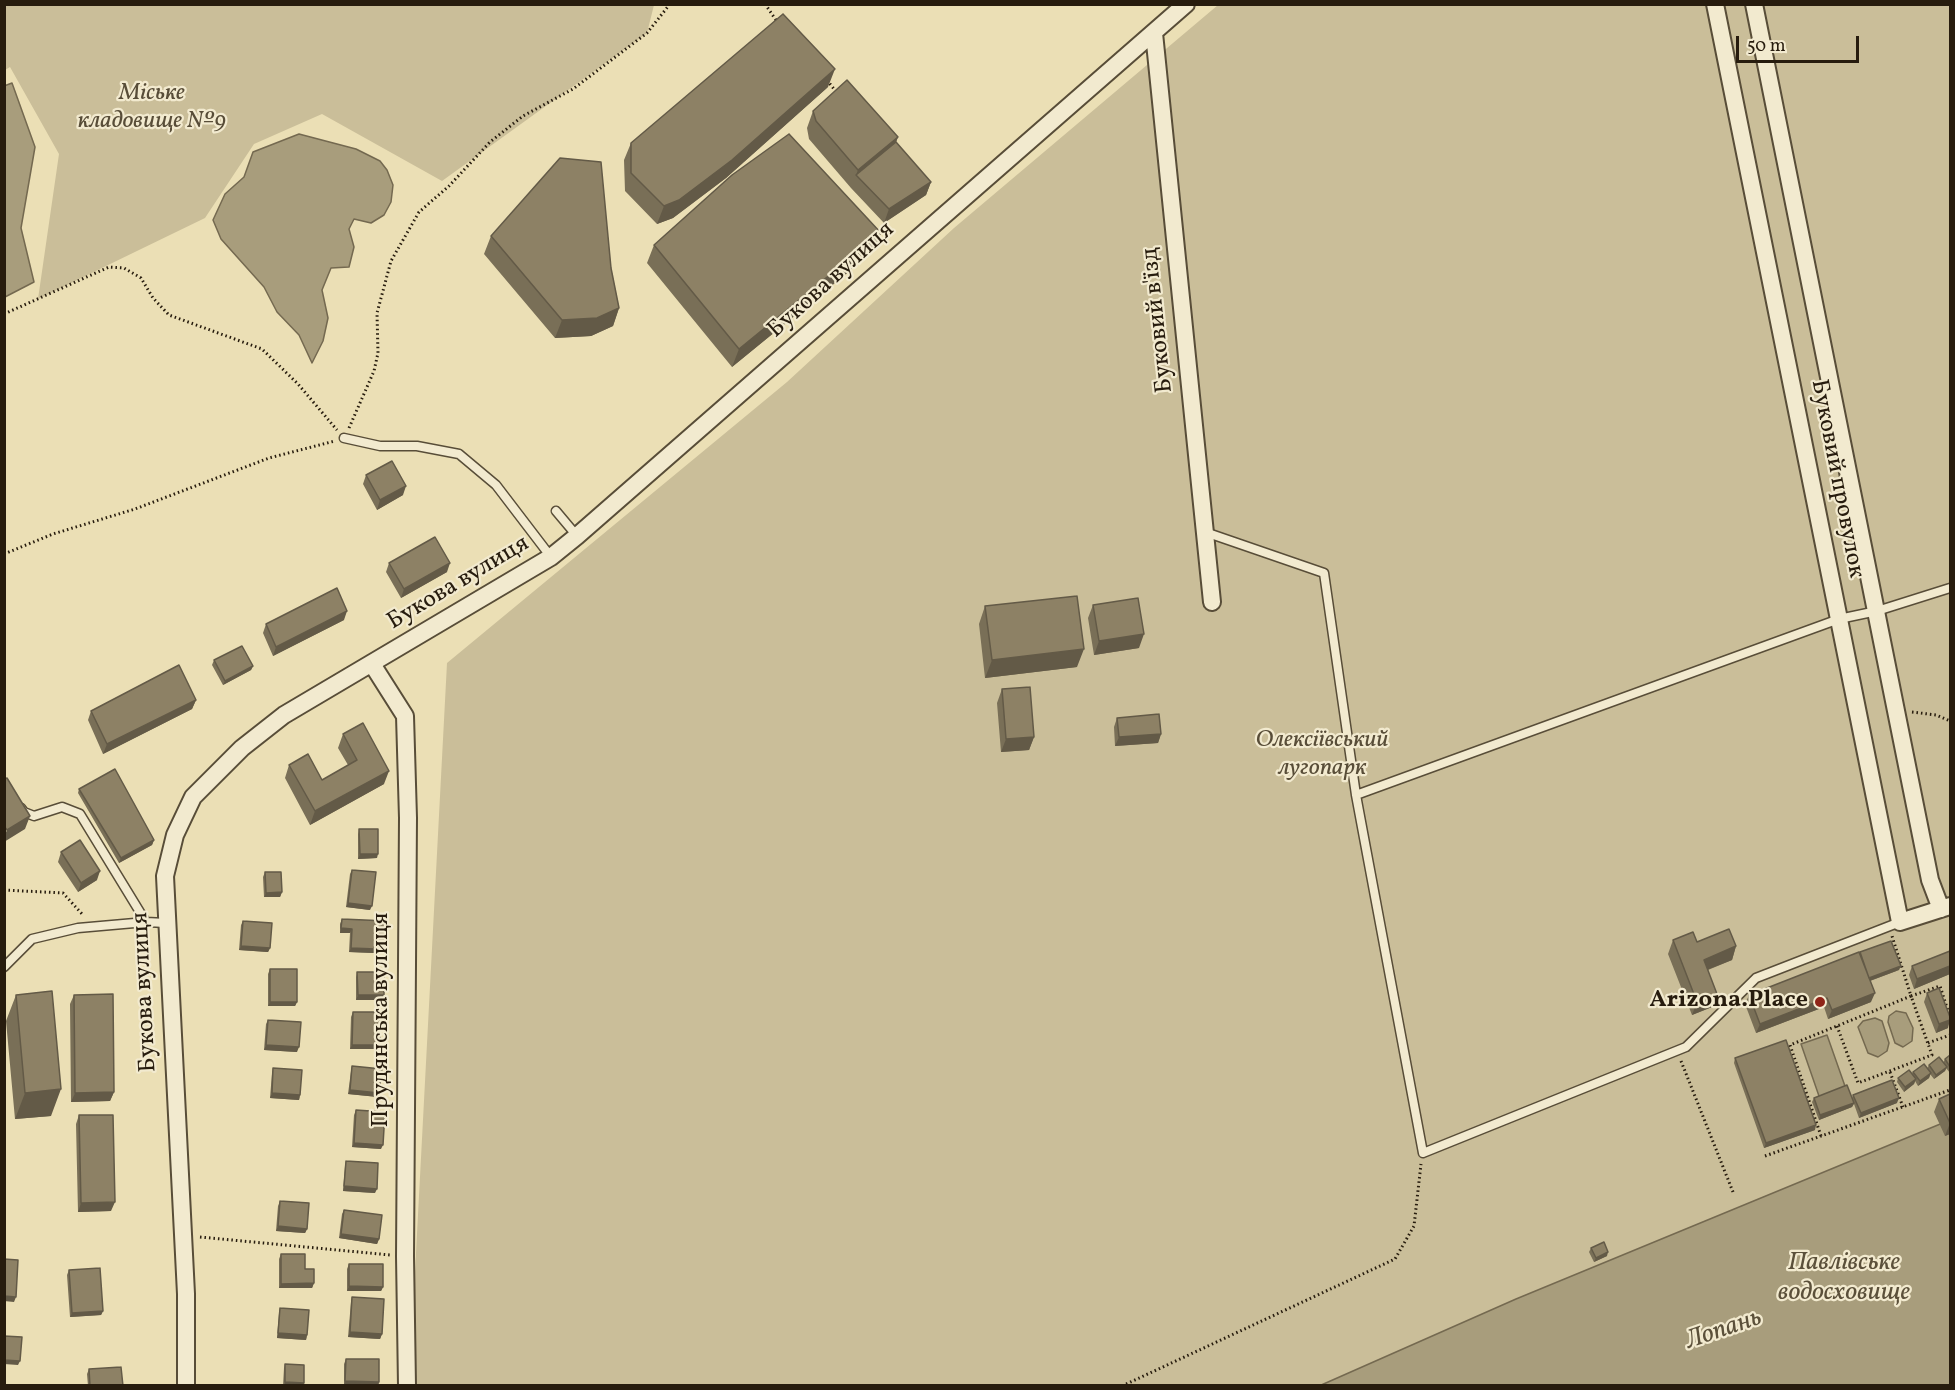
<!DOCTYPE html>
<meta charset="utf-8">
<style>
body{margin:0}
#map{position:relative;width:1955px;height:1390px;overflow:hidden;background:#ebdfb5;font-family:Vollkorn,serif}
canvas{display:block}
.frame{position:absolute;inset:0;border:6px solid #271c0e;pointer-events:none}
.scale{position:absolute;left:1736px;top:36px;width:123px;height:27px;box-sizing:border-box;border:3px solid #271c0e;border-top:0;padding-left:8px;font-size:18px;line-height:21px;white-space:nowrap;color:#271c0e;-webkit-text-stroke:4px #f2eacf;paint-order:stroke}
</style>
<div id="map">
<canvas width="1955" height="1390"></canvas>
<div class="frame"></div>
<div class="scale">50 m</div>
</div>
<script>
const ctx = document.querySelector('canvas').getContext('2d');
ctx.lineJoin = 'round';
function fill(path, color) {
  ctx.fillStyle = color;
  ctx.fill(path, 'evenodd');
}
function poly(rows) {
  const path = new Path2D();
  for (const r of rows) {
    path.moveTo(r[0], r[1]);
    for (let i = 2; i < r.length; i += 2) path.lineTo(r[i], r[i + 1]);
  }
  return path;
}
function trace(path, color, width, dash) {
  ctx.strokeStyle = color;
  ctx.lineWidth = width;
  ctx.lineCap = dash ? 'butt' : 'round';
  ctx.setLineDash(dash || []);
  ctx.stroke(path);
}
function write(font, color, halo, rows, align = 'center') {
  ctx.font = font + ' Vollkorn,serif';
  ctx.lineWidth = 4.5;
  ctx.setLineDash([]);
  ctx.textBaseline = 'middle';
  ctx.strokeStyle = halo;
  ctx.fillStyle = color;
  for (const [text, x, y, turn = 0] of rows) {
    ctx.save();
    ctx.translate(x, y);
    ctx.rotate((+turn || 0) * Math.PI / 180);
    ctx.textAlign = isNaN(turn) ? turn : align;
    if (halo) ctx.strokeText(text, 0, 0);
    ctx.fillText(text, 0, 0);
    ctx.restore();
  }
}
fill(poly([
 [5,4,654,4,654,5,647,33,442,181,322,114,254,144,205,218,38,299,59,154,10,67,5,70],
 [1218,5,1950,5,1950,1385,409,1386,447,663,787,382,954,228]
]), '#cabe99');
const water = poly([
 [12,83,35,147,21,228,34,282,5,297,4,86,12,83],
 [299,134,356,149,380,161,387,170,393,185,391,202,384,215,371,223,354,219,349,229,354,247,349,267,331,268,322,290,328,318,323,341,312,363,299,335,277,312,264,287,221,239,213,220,225,194,244,177,253,152,299,134],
 [1896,1011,1906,1013,1913,1028,1912,1041,1903,1047,1895,1043,1888,1022,1889,1016,1896,1011],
 [1875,1018,1882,1021,1889,1043,1887,1051,1878,1057,1868,1053,1858,1027,1863,1021,1875,1018],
 [1827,1035,1846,1089,1820,1099,1801,1044,1827,1035],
 [1950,1120,1950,1385,1319,1386,1516,1299,1950,1120]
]);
fill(water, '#a89d7c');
trace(water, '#746950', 1.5);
const service = poly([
 [344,438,380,446,417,446,459,454,496,485,551,557],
 [556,511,577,536],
 [1205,532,1324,573,1356,795,1423,1153,1686,1047,1756,978,1900,922],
 [1356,795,1839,619,1877,611,1950,588],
 [21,808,24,812,34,816,62,807,80,814,146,922],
 [4,967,32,939,78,928,146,922,166,923]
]);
const minor = poly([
 [1715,4,1900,922,1950,906],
 [1754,4,1930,880,1941,909],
 [1154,33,1212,602],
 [372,664,405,716,408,818,405,1256,407,1386],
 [186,1386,186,1294,165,876,175,835,193,797,242,748,284,715,551,557,577,536,1186,4]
]);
trace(service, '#584d38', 11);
trace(minor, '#584d38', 20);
trace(poly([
 [765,4,778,23],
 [827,80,834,89],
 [4,314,109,267,124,268,141,278,153,298,169,315,262,349,298,384,337,430],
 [349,428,374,371,378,353,377,313,391,261,419,212,449,186,490,142,523,116,573,89,647,33,670,4],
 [4,554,53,534,135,509,269,458,335,441],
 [1912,712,1936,715,1950,721],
 [4,890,63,893,83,915],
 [1837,1026,1858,1083,1932,1055,1911,996,1940,986,1950,1017],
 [1928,1043,1950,1035],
 [1681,1061,1733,1192],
 [1890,1072,1903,1107],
 [1821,1136,1790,1045,1911,996,1892,936],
 [1765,1156,1950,1090],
 [200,1237,390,1255],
 [1122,1386,1395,1259,1414,1226,1421,1164]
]), '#271c0e', 3, [1.5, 3]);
trace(service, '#f2eacf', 8);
trace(minor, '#f2eacf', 16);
fill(poly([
 [828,87,726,178,673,218,657,224,625,191,624,160,631,143],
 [813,111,898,137,896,142,931,182,926,195,884,223,851,188,809,139,807,128],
 [881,233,874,251,732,367,647,263,654,245],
 [491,236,611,268,619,308,613,326,591,336,555,338,484,254],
 [366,475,403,495,377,510,363,484],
 [389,563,447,572,401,598,386,572],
 [1093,605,1139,648,1094,655,1088,618],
 [985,606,1077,667,985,678,979,624],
 [344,620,273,656,263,633,266,624],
 [214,660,253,666,251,670,223,685,212,665],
 [1002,689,1034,737,1029,750,1001,752,997,703],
 [196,700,192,709,103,754,88,720,91,711],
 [1117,718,1161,734,1158,743,1115,746,1114,727],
 [343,734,384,784,310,825,285,778,289,765,322,780,348,765,338,748],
 [79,789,154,840,152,845,119,863,78,793],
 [359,829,377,858,358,859,358,834],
 [61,852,97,880,78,892,58,862],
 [352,870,370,910,346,907,350,874],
 [265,872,282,892,280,897,264,897,263,877],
 [342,919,385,948,376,948,374,953,349,952,350,933,340,933,340,924],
 [243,921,270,948,268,952,239,950,241,925],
 [1673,940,1736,946,1732,960,1708,970,1712,1007,1692,1015,1668,954],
 [1950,951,1950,974,1914,989,1909,975,1912,966],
 [270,969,297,1002,295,1006,268,1006,268,974],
 [1899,970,1870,981,1871,1002,1828,1019,1824,1007,1756,1033,1745,1004,1749,995],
 [357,972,384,995,382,1000,356,1000,356,977],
 [1927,993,1948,1028,1936,1033,1924,1002],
 [16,995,51,1116,15,1119,6,1021],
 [74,995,114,1092,110,1101,71,1102,70,1004],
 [353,1012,380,1045,378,1049,350,1049,351,1017],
 [268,1020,297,1052,264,1050,266,1024],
 [1950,1055,1950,1073,1946,1068,1945,1071,1934,1079,1930,1074,1929,1078,1918,1086,1915,1081,1914,1084,1904,1092,1897,1082,1898,1078,1912,1074,1913,1072,1927,1069,1929,1065,1943,1063,1945,1059],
 [1735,1058,1815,1130,1764,1148,1734,1063],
 [352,1066,379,1093,378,1097,348,1094,351,1071],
 [273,1068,300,1095,299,1100,270,1098,272,1073],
 [1950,1094,1950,1134,1945,1136,1934,1112,1939,1099],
 [1853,1095,1897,1103,1859,1118,1854,1104,1852,1107,1819,1120,1812,1102,1814,1098,1852,1098],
 [356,1110,381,1149,352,1147,354,1115],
 [79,1115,111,1211,78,1212,76,1124],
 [346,1161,375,1193,343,1191,345,1166],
 [280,1201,307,1229,305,1233,276,1231,278,1206],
 [344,1210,379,1239,377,1244,339,1238,342,1214],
 [1591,1248,1607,1256,1594,1262,1589,1252],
 [281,1254,305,1269,314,1283,312,1288,279,1288,279,1259],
 [349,1264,383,1287,381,1291,347,1291,347,1269],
 [69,1270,103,1311,101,1315,70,1317,67,1275],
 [352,1297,382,1334,380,1339,348,1337,351,1302],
 [280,1308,307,1335,306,1340,277,1338,279,1313],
 [346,1359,379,1382,378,1386,344,1386,344,1364],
 [285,1364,304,1383,303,1386,283,1386,284,1368],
 [89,1369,123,1386,88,1386,87,1374]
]), '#796f57');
fill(poly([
 [835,69,828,87,726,178,673,218,657,224,664,206],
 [898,137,891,155,856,175,858,170],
 [931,182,926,195,884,223,889,209],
 [881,233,874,251,732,367,739,349],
 [619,308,613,326,591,336,555,338,562,320],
 [406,486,403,495,377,510,380,500],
 [450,563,447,572,401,598,404,589],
 [347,611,344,620,273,656,276,647],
 [1144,634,1139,648,1094,655,1099,641],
 [1084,649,1077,667,985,678,992,660],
 [253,666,251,670,223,685,225,681],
 [196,700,192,709,103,754,107,744],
 [1161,734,1158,743,1115,746,1119,737],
 [1034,737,1029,750,1001,752,1006,739],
 [389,771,384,784,310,825,315,811],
 [30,816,25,829,4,842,4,837,7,830],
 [154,840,152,845,119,863,121,858],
 [360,854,378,854,377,858,358,859],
 [100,871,97,880,78,892,81,883],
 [282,892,280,897,264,897,266,893],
 [348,903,372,906,370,910,346,907],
 [341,928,352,929,350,933,340,933],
 [376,943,386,944,385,948,375,948],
 [241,946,270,948,268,952,239,950],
 [1736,946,1732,960,1699,973,1704,960],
 [351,948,376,949,374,953,349,952],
 [1901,966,1899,970,1864,983,1866,979],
 [1950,966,1950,974,1914,989,1917,979],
 [1875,993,1871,1002,1828,1019,1832,1010],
 [1717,994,1712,1007,1692,1015,1697,1002],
 [358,995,384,995,382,1000,356,1000],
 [1827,998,1824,1007,1756,1033,1760,1024],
 [270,1002,297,1002,295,1006,268,1006],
 [1950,1020,1948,1028,1936,1033,1939,1024],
 [266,1045,299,1047,297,1052,264,1050],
 [352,1045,380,1045,378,1049,350,1049],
 [1947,1067,1945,1071,1934,1079,1936,1075],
 [1931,1073,1929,1078,1918,1086,1920,1081],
 [1916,1079,1914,1084,1904,1092,1905,1087],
 [61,1089,51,1116,15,1119,25,1093],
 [350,1090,379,1093,378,1097,348,1094],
 [114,1092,110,1101,71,1102,75,1093],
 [272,1093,300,1095,299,1100,270,1098],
 [1899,1098,1897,1103,1859,1118,1861,1113],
 [1854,1103,1852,1107,1819,1120,1820,1115],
 [1950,1122,1950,1134,1945,1136,1950,1123],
 [1816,1125,1815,1130,1764,1148,1766,1143],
 [354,1143,383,1145,381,1149,352,1147],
 [344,1186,377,1189,375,1193,343,1191],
 [115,1202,111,1211,78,1212,81,1203],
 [278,1226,307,1229,305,1233,276,1231],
 [341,1234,379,1239,377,1244,339,1238],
 [1608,1252,1607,1256,1594,1262,1596,1258],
 [314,1283,312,1288,279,1288,281,1284],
 [349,1286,383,1287,381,1291,347,1291],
 [4,1296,16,1297,14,1302,4,1301],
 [103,1311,101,1315,70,1317,72,1313],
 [350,1332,382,1334,380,1339,348,1337],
 [278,1333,307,1335,306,1340,277,1338],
 [4,1360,20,1361,18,1365,4,1364],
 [345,1381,379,1382,378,1386,344,1386],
 [285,1382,304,1383,303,1386,284,1386]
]), '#635a47');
const building = poly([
 [783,14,835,69,732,160,679,200,664,206,631,173,631,143,783,14],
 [847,80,898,137,858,170,816,121,813,111,847,80],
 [789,134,881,233,739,349,654,245,732,175,789,134],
 [896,142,931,182,889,209,856,175,896,142],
 [560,158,601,162,611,268,619,308,597,318,562,320,491,236,560,158],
 [392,461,406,486,380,500,366,475,392,461],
 [435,537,450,563,404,589,389,563,435,537],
 [337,588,347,611,276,647,266,624,337,588],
 [1077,596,1084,649,992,660,985,606,1077,596],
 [1138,598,1144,634,1099,641,1093,605,1138,598],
 [242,646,253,666,225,681,214,660,242,646],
 [179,665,196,700,107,744,91,711,179,665],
 [1030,687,1034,737,1006,739,1002,689,1030,687],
 [1159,714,1161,734,1119,737,1117,718,1159,714],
 [363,723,389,771,315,811,289,765,308,754,322,780,357,760,343,734,363,723],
 [115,769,154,840,121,858,79,789,115,769],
 [7,778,30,816,7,830,4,826,4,779,7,778],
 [359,829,378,829,378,854,360,854,359,829],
 [80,840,100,871,81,883,61,852,80,840],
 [352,870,376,872,372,906,348,903,352,870],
 [265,872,281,872,282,892,266,893,265,872],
 [342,919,387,921,386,944,376,943,376,949,351,948,352,929,341,928,342,919],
 [243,921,272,923,270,948,241,946,243,921],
 [1729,929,1736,946,1704,960,1717,994,1697,1002,1673,940,1693,932,1697,942,1729,929],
 [1891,941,1901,966,1869,978,1860,952,1891,941],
 [1950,951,1950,966,1917,979,1912,966,1950,951],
 [1859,952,1875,993,1832,1010,1827,998,1760,1024,1749,995,1859,952],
 [270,969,297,969,297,1002,270,1002,270,969],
 [357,972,384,972,384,995,358,995,357,972],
 [1939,988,1950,1017,1950,1020,1939,1024,1927,993,1939,988],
 [52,991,61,1089,25,1093,16,995,52,991],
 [113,994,114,1092,75,1093,74,995,113,994],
 [353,1012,380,1012,380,1045,352,1045,353,1012],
 [268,1020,301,1022,299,1047,266,1045,268,1020],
 [1786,1040,1816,1125,1766,1143,1735,1058,1786,1040],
 [1950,1055,1950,1067,1945,1059,1950,1055],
 [1939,1057,1947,1067,1936,1075,1929,1065,1939,1057],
 [1924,1064,1931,1073,1920,1081,1913,1072,1924,1064],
 [352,1066,382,1069,379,1093,350,1090,352,1066],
 [273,1068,302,1070,300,1095,272,1093,273,1068],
 [1909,1070,1916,1079,1905,1087,1898,1078,1909,1070],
 [1892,1080,1899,1098,1861,1113,1853,1095,1892,1080],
 [1847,1085,1854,1103,1820,1115,1814,1098,1847,1085],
 [1950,1094,1950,1123,1939,1099,1950,1094],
 [356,1110,385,1112,383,1145,354,1143,356,1110],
 [79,1115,113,1115,115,1202,81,1203,79,1115],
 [346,1161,378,1163,377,1189,344,1186,346,1161],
 [280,1201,309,1203,307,1229,278,1226,280,1201],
 [344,1210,382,1215,379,1239,341,1234,344,1210],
 [1604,1242,1608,1252,1596,1258,1591,1248,1604,1242],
 [281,1254,305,1254,305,1269,314,1269,314,1283,281,1284,281,1254],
 [4,1259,18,1260,16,1297,4,1296,4,1259],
 [349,1264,383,1264,383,1287,349,1286,349,1264],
 [100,1268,103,1311,72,1313,69,1270,100,1268],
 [352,1297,384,1299,382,1334,350,1332,352,1297],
 [280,1308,309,1310,307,1335,278,1333,280,1308],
 [4,1336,22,1337,20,1361,4,1360,4,1336],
 [346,1359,379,1359,379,1382,345,1381,346,1359],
 [285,1364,304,1365,304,1383,285,1382,285,1364],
 [121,1367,123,1386,90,1386,89,1369,121,1367]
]);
fill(building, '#8d8165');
trace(building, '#635a47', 1.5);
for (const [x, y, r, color] of [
 [1820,1002,6,"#8f2418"]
]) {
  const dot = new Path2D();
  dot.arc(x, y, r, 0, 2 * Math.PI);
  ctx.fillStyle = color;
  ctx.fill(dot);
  trace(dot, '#f2eacf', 2);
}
write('italic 24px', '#584d38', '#f2eacf', [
 ["Міське",152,95],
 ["кладовище №9",152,123],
 ["Олексіївський",1322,742],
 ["лугопарк",1322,770]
]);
write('24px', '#271c0e', '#f2eacf', [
 ["Букова вулиця",832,281,-42],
 ["Буковий в'їзд",1159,320,-96],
 ["Буковий провулок",1836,479,79],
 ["Букова вулиця",459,584,-31],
 ["Букова вулиця",146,992,-93],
 ["Прудянська вулиця",383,1020,-90]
]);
write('bold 24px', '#271c0e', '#f2eacf', [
 ["Arizona.Place",1808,1002]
], 'right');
write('italic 26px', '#5b503a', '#f2eacf', [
 ["Павлівське",1844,1264],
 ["водосховище",1844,1294],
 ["Лопань",1724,1331,-19]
]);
</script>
